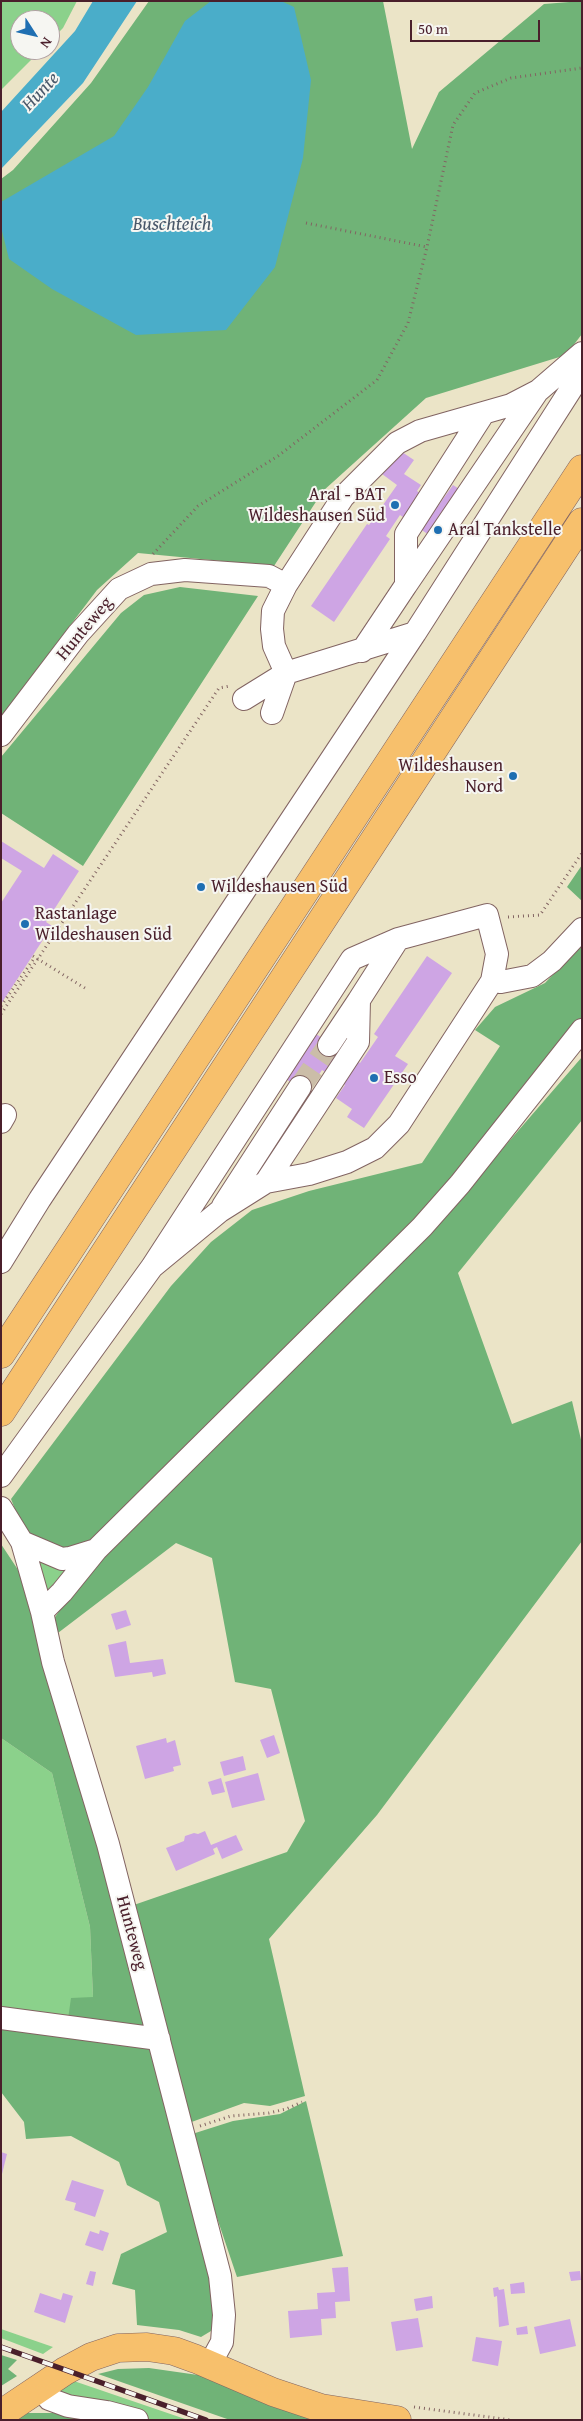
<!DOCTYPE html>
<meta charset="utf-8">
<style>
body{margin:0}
#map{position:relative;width:583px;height:2421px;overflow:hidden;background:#ebe4c7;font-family:"Gentium Book Plus",serif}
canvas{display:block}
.frame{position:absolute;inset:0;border:2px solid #4a1f2b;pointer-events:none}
.north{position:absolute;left:10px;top:10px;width:50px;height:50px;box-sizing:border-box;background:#f6f6f2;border:1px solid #b1a0a2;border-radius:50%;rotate:125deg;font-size:14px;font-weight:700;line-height:20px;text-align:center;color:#4a1f2b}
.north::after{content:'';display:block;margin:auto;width:18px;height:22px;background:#1f6fb2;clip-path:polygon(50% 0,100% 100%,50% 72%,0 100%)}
.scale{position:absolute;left:410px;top:20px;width:130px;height:22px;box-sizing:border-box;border:2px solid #4a1f2b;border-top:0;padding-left:6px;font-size:15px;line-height:18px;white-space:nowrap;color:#4a1f2b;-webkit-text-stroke:4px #f6f6f2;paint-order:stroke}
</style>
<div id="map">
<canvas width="583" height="2421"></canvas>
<div class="frame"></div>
<div class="north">N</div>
<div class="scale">50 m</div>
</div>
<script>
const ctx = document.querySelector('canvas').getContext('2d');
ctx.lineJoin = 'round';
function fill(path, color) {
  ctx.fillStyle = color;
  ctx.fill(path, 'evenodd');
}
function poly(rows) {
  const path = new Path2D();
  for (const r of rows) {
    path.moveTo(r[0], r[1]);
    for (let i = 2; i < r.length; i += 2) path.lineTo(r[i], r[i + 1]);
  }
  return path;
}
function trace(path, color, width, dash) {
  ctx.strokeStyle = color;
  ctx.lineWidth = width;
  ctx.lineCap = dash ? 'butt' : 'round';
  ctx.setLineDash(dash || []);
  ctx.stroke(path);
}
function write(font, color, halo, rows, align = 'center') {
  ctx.font = font + ' "Gentium Book Plus",serif';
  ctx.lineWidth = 4;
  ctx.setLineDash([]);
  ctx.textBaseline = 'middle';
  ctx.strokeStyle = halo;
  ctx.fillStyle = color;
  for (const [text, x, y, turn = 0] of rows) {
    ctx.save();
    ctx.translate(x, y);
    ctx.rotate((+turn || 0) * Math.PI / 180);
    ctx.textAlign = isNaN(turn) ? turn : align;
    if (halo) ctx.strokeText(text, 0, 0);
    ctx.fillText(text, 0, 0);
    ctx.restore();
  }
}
fill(poly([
 [1,1,77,1,63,28,50,41,50,20,20,20,20,50,41,50,1,90],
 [37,1555,72,1565,48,1597],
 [1,1738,52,1773,90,1927,93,1997,68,2019,1,2012],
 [1,2329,53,2347,43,2354,1,2338],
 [68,2379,188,2420,150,2420,64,2398,61,2390]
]), '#8bd18b');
fill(poly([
 [149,1,383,1,412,149,439,92,544,4,582,1,582,334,566,355,426,398,323,491,274,566,138,553,97,590,1,717,1,179,13,170,91,83],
 [180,587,258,596,83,866,1,813,1,757,121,613,144,595],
 [582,865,582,901,567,887],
 [582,944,582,1018,454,1175,413,1222,100,1537,72,1550,51,1547,24,1532,11,1499,171,1286,211,1242,252,1210,309,1191,422,1163,500,1046,475,1030,495,1007,545,983],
 [582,1057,582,1120,458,1273,512,1424,572,1401,582,1444,582,1541,377,1815,269,1939,305,2096,270,2106,244,2103,186,2124,128,1907,287,1852,305,1821,271,1689,235,1682,212,1558,176,1543,54,1636,49,1626,81,1579,428,1235],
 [1,1544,28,1585,154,2035,68,2019,71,1998,93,1997,90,1927,52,1773,1,1738],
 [1,2023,154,2041,217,2313,211,2331,201,2337,179,2330,137,2325,135,2290,112,2284,121,2254,167,2232,159,2202,127,2185,119,2162,71,2136,26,2139,24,2122,1,2092],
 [306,2101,343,2256,237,2277,189,2135,233,2121,280,2114],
 [1,2355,17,2360,8,2369,17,2376,1,2386],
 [149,2368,205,2376,337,2420,230,2420,98,2374,118,2369],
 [18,2413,53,2413,112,2420,9,2420]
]), '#70b377');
fill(poly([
 [93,1,137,1,83,83,1,169,1,112,75,31],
 [211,1,281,1,294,7,311,80,303,158,275,267,226,330,136,335,52,289,9,259,1,227,1,202,114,136,148,87,185,21]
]), '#4aadc9');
fill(poly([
 [399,450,414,460,404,474,421,485,417,491,438,506,453,485,476,500,445,546,400,515,386,536,390,539,334,622,311,606,367,524,369,525,397,485,382,474],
 [1,841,44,868,53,854,79,871,46,922,52,926,1,1004,1,903,22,871,1,858],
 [427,956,452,973,395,1056,408,1064,364,1128,347,1117,352,1109,336,1098,345,1085,322,1070,307,1093,286,1079,316,1034,360,1063,378,1037,374,1034],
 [126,1610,131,1625,116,1630,111,1614],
 [126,1641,130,1663,163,1659,166,1674,153,1677,152,1672,115,1677,108,1645],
 [274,1735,280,1753,267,1758,260,1740],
 [166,1738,167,1743,175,1740,181,1765,173,1767,174,1771,145,1779,136,1746],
 [243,1756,246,1770,224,1776,220,1762],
 [258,1773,265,1800,232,1808,225,1782],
 [221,1778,225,1792,212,1795,208,1782],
 [205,1831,211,1845,236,1835,243,1850,222,1859,217,1847,213,1849,215,1854,176,1871,166,1848,184,1841,185,1836,194,1833,198,1834],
 [1,2152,7,2154,2,2174,1,2173],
 [72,2180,104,2190,95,2217,74,2210,76,2203,65,2200],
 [100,2230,109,2233,103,2251,85,2245,90,2231,99,2234],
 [348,2267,350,2301,335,2302,336,2318,321,2319,322,2335,290,2338,288,2311,318,2309,317,2293,335,2292,332,2268],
 [90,2271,96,2272,93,2286,86,2284],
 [580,2271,581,2280,571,2281,569,2272],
 [524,2282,525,2293,511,2294,510,2284],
 [498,2287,499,2290,504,2289,509,2325,499,2327,497,2296,494,2297,493,2288],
 [40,2293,61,2300,63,2293,73,2296,65,2323,34,2312],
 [432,2296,433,2308,416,2311,414,2299],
 [418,2318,423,2347,396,2351,391,2322],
 [570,2319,576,2346,540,2354,534,2327],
 [527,2326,528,2334,517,2335,516,2328],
 [476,2337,502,2341,498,2366,472,2361]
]), '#cea5e4');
trace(poly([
 [300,1087,329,1045]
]), '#cbbda8', 22, [22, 11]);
const minor = poly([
 [406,585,537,392],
 [362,651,406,585,406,534,483,414],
 [244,699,286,673,415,633,582,372],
 [272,713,286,673,274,646,272,629,273,611,286,585,343,497,397,443,420,431,511,405,538,391,582,353],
 [1,735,78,634,119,589,151,574,185,570,269,576,286,585],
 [492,981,501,982,532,976,552,961,582,929],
 [329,1045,359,1000],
 [1,1122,5,1115],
 [223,1206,300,1087],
 [1,1262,40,1199,415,633],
 [152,1267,220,1211,266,1182,358,1042,359,1000,398,939,487,915,497,954,492,981,399,1124,375,1148,347,1162,309,1174,266,1182],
 [1,1476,152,1267,352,959,398,939],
 [1,1508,22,1542,42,1612,53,1662,108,1844,220,2276,224,2315,222,2342,210,2364],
 [22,1542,62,1559,70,1558,96,1550],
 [42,1612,62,1592,96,1550,422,1227,460,1184,582,1030],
 [1,2018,159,2039],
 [41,2387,49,2399,68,2406,107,2412,137,2420]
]);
const major = poly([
 [1,2414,65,2371,91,2357,118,2348,147,2347,174,2351,196,2359,273,2392,321,2408,397,2420]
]);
const highway = poly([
 [1,1354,582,469],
 [1,1412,582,522]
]);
trace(minor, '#826462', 24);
trace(major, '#826462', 29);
trace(highway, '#826462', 29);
trace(poly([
 [306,223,427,247],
 [153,554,198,506,278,456,377,380,408,323,427,247,453,125,475,93,511,78,582,68],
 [508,917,540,915,582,853],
 [33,956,88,990],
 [1,1006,35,957],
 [1,1014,219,688,230,686],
 [200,2126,231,2116,269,2113,286,2109,302,2102],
 [414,2407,511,2420]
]), '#826462', 3, [1, 4]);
trace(minor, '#fff', 22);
trace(major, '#f7c06c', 28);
trace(highway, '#f7c06c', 28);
const rail = poly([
 [1,2347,206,2420]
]);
trace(rail, '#4a1f2b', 5.5);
trace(rail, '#f6f6f2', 4, [11]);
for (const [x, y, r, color] of [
 [395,505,5,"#1f6fb2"],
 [438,530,5,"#1f6fb2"],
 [513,776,5,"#1f6fb2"],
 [201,887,5,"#1f6fb2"],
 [25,924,5,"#1f6fb2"],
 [374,1078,5,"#1f6fb2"]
]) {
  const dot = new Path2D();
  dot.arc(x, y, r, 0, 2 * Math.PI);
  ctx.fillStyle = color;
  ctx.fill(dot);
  trace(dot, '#f6f6f2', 2);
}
write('18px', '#4a1f2b', '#f6f6f2', [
 ["Aral - BAT",385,495,"right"],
 ["Wildeshausen Süd",385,516,"right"],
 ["Aral Tankstelle",448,530],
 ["Wildeshausen",503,766,"right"],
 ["Nord",503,787,"right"],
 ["Wildeshausen Süd",211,887],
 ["Rastanlage",35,914],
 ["Wildeshausen Süd",35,935],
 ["Esso",384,1078]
], 'left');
write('18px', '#4a1f2b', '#f6f6f2', [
 ["Hunteweg",85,629,-50],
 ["Hunteweg",131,1933,75]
]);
write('italic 19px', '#4a586a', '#f6f6f2', [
 ["Hunte",41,92,-47],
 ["Buschteich",172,225]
]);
</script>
